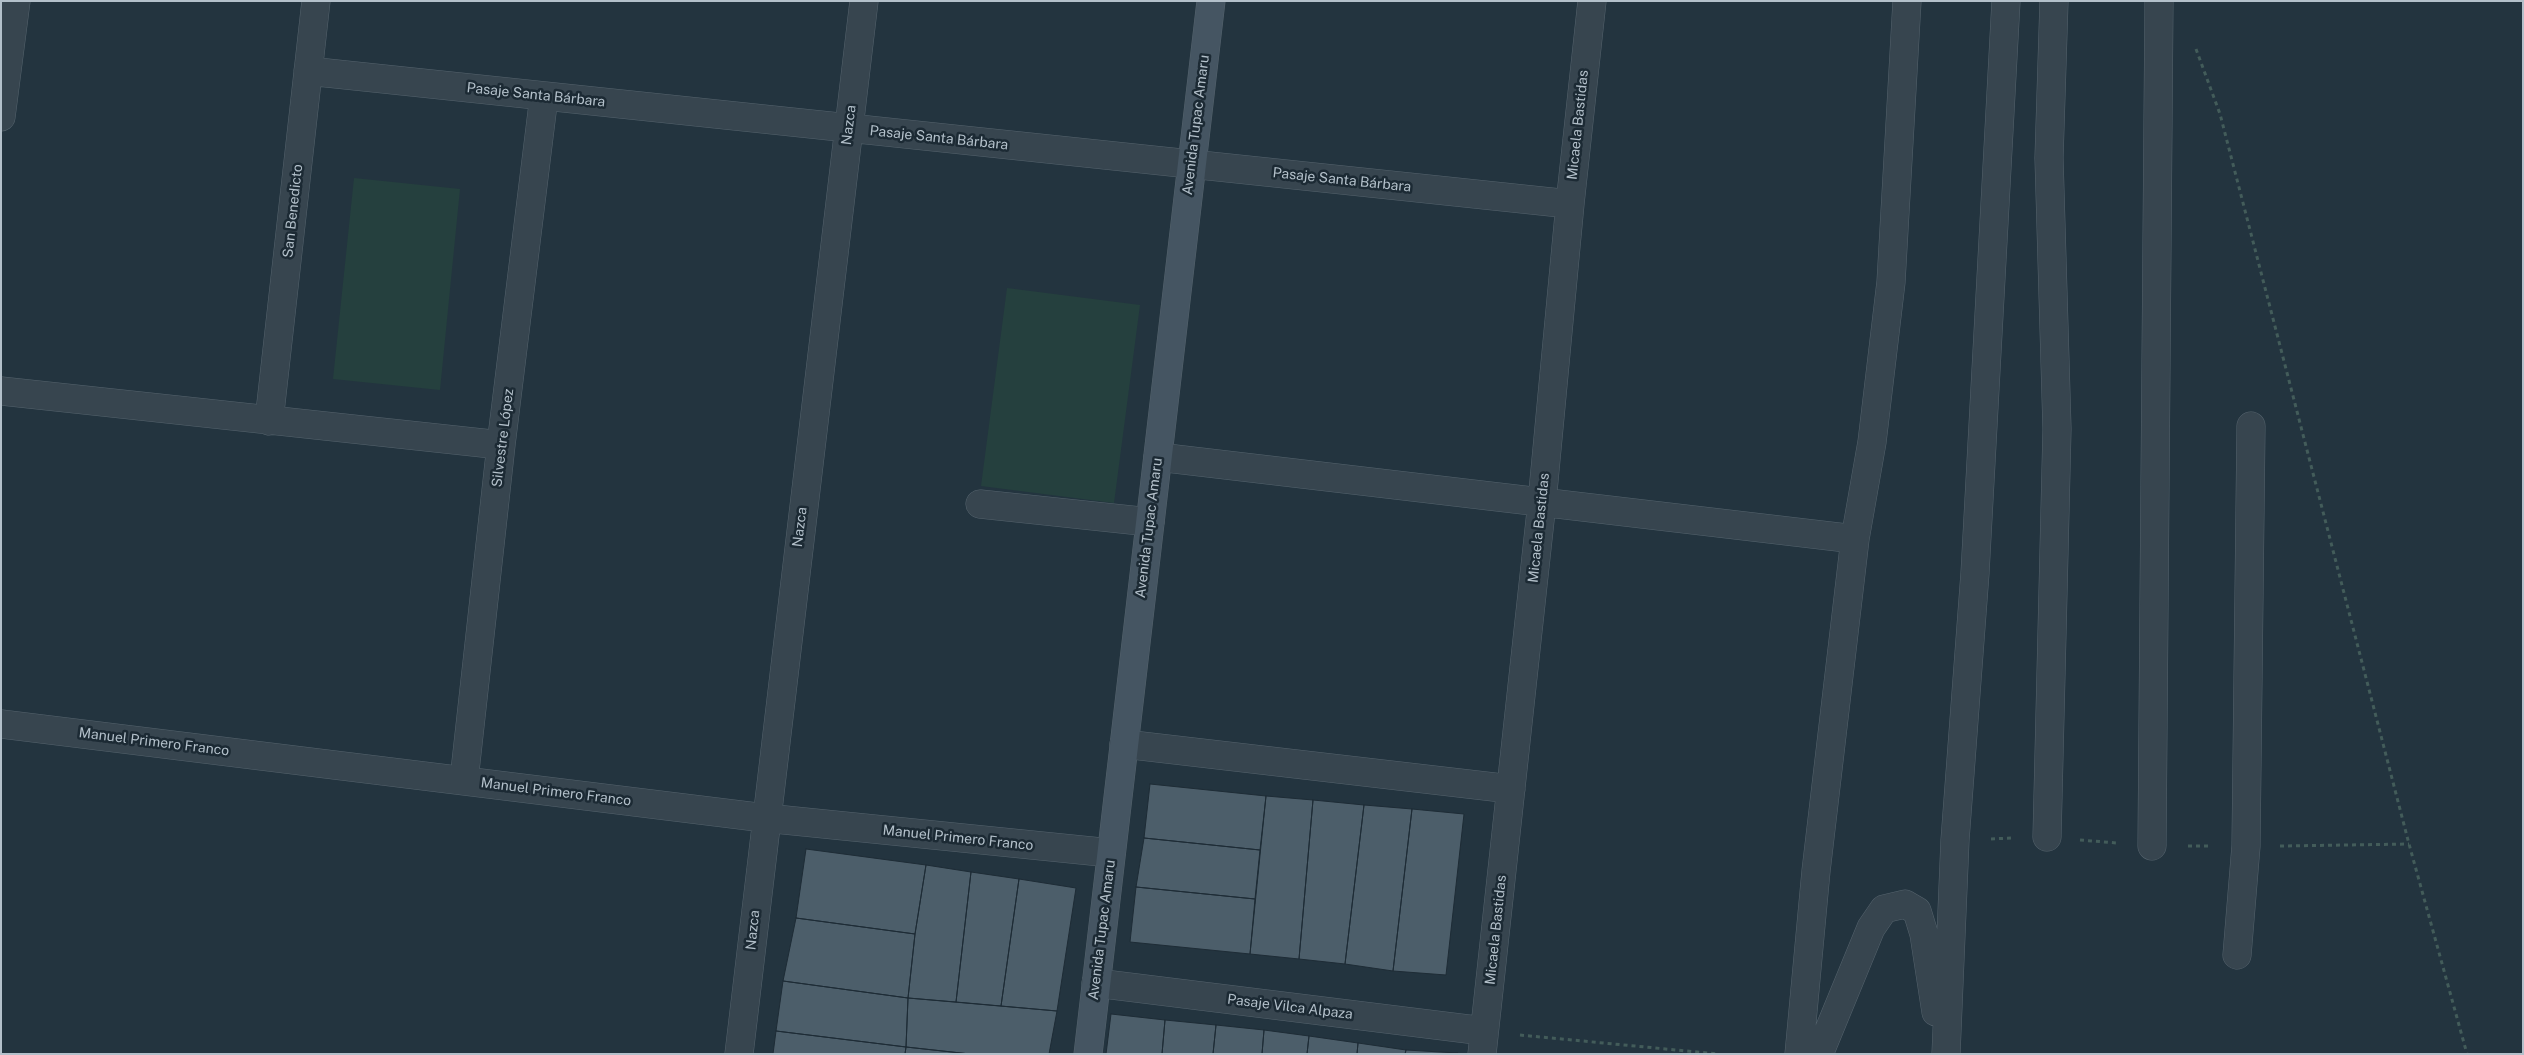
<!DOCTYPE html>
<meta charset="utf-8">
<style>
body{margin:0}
#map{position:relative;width:2524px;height:1055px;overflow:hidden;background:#23343f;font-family:"Public Sans",sans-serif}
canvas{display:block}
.frame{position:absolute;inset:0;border:2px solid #b3c0ca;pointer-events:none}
</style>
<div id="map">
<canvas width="2524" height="1055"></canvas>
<div class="frame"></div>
</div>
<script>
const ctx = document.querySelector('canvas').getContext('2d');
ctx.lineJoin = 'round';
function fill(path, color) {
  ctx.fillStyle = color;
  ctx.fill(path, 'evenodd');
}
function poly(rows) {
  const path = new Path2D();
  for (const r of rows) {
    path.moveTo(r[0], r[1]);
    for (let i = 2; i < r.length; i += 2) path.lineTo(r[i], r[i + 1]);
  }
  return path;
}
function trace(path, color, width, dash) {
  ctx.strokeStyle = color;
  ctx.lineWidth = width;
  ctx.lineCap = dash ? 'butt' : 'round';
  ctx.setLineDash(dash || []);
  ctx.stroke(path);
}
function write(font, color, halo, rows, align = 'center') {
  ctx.font = font + ' "Public Sans",sans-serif';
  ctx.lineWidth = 5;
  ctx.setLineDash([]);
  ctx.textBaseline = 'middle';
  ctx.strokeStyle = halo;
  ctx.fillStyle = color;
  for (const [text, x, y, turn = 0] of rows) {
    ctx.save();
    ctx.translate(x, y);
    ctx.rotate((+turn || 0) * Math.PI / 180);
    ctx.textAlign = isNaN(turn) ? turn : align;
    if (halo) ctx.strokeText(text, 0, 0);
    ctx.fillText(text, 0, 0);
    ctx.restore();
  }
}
fill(poly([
 [354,178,460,189,440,390,333,379],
 [1007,288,1140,305,1114,503,981,486]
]), '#25403e');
const building = poly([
 [1150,784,1266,796,1260,850,1144,838,1150,784],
 [1266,796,1313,800,1299,959,1250,954,1266,796],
 [1313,800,1364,805,1345,964,1299,959,1313,800],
 [1364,805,1412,809,1393,971,1345,964,1364,805],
 [1412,809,1464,814,1446,975,1393,971,1412,809],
 [1144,838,1260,850,1255,899,1136,887,1144,838],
 [806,849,926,865,915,934,796,918,806,849],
 [926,865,971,872,956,1002,908,998,915,934,926,865],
 [971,872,1019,879,1001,1006,956,1002,971,872],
 [1019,879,1076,888,1057,1011,1001,1006,1019,879],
 [1136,887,1255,899,1250,954,1130,942,1136,887],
 [796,918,915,934,908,998,783,981,796,918],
 [783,981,908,998,906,1047,776,1031,783,981],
 [908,998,1057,1011,1049,1054,970,1054,906,1047,908,998],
 [1111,1014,1165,1020,1162,1054,1106,1054,1111,1014],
 [1165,1020,1216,1025,1213,1054,1162,1054,1165,1020],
 [1216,1025,1264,1030,1262,1054,1213,1054,1216,1025],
 [1264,1030,1309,1036,1307,1054,1262,1054,1264,1030],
 [776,1031,906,1047,905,1054,773,1054,776,1031],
 [1309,1036,1358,1043,1357,1054,1307,1054,1309,1036],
 [1358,1043,1406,1050,1405,1054,1357,1054,1358,1043],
 [906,1047,970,1054,905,1054,906,1047],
 [1406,1050,1458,1053,1405,1054,1406,1050]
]);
fill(building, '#4c5e6a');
trace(building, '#1e2c36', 1);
const street = poly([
 [308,71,1570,204],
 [1,117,16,1],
 [1,391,501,445],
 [269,421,316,1],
 [1158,457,1855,539],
 [980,504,1150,522],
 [1,724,765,818,1111,853],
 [1124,744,1511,789],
 [464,780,501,445,544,96],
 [2047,837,2057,429,2049,158,2054,1],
 [2152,846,2159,1],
 [2237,955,2246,846,2251,426],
 [1096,983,1484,1031],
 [739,1054,864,1],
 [1482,1054,1542,502,1570,204,1592,1],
 [1799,1054,1816,871,1855,539,1872,442,1891,282,1907,1],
 [1810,1054,1822,1047,1871,928,1884,909,1905,904,1917,911,1924,934,1936,1012],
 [1946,1054,1955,840,1975,573,2006,1]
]);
const secondary = poly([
 [1088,1054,1211,1]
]);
trace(street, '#55636d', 29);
trace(secondary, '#55636d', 29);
trace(poly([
 [2196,49,2220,114,2409,844,2467,1054],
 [1991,839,2012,838],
 [2080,840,2117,843],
 [2188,846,2211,846],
 [2280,846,2409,844],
 [1520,1035,1718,1054]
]), '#435c5a', 3, [4, 4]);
trace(street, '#37454f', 28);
trace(secondary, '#455562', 28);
write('14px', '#b3c0ca', '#1c2a34', [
 ["Pasaje Santa Bárbara",536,95,6],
 ["Nazca",849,125,-83],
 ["Avenida Tupac Amaru",1196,125,-83],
 ["Micaela Bastidas",1578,125,-84],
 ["Pasaje Santa Bárbara",939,138,6],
 ["Pasaje Santa Bárbara",1342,180,6],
 ["San Benedicto",293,211,-84],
 ["Silvestre López",503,438,-83],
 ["Nazca",800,527,-83],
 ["Avenida Tupac Amaru",1149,528,-83],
 ["Micaela Bastidas",1539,528,-84],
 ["Manuel Primero Franco",154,742,7],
 ["Manuel Primero Franco",556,792,7],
 ["Manuel Primero Franco",958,838,6],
 ["Nazca",753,930,-84],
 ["Avenida Tupac Amaru",1102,930,-83],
 ["Micaela Bastidas",1496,930,-84],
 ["Pasaje Vilca Alpaza",1290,1007,7]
]);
</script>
